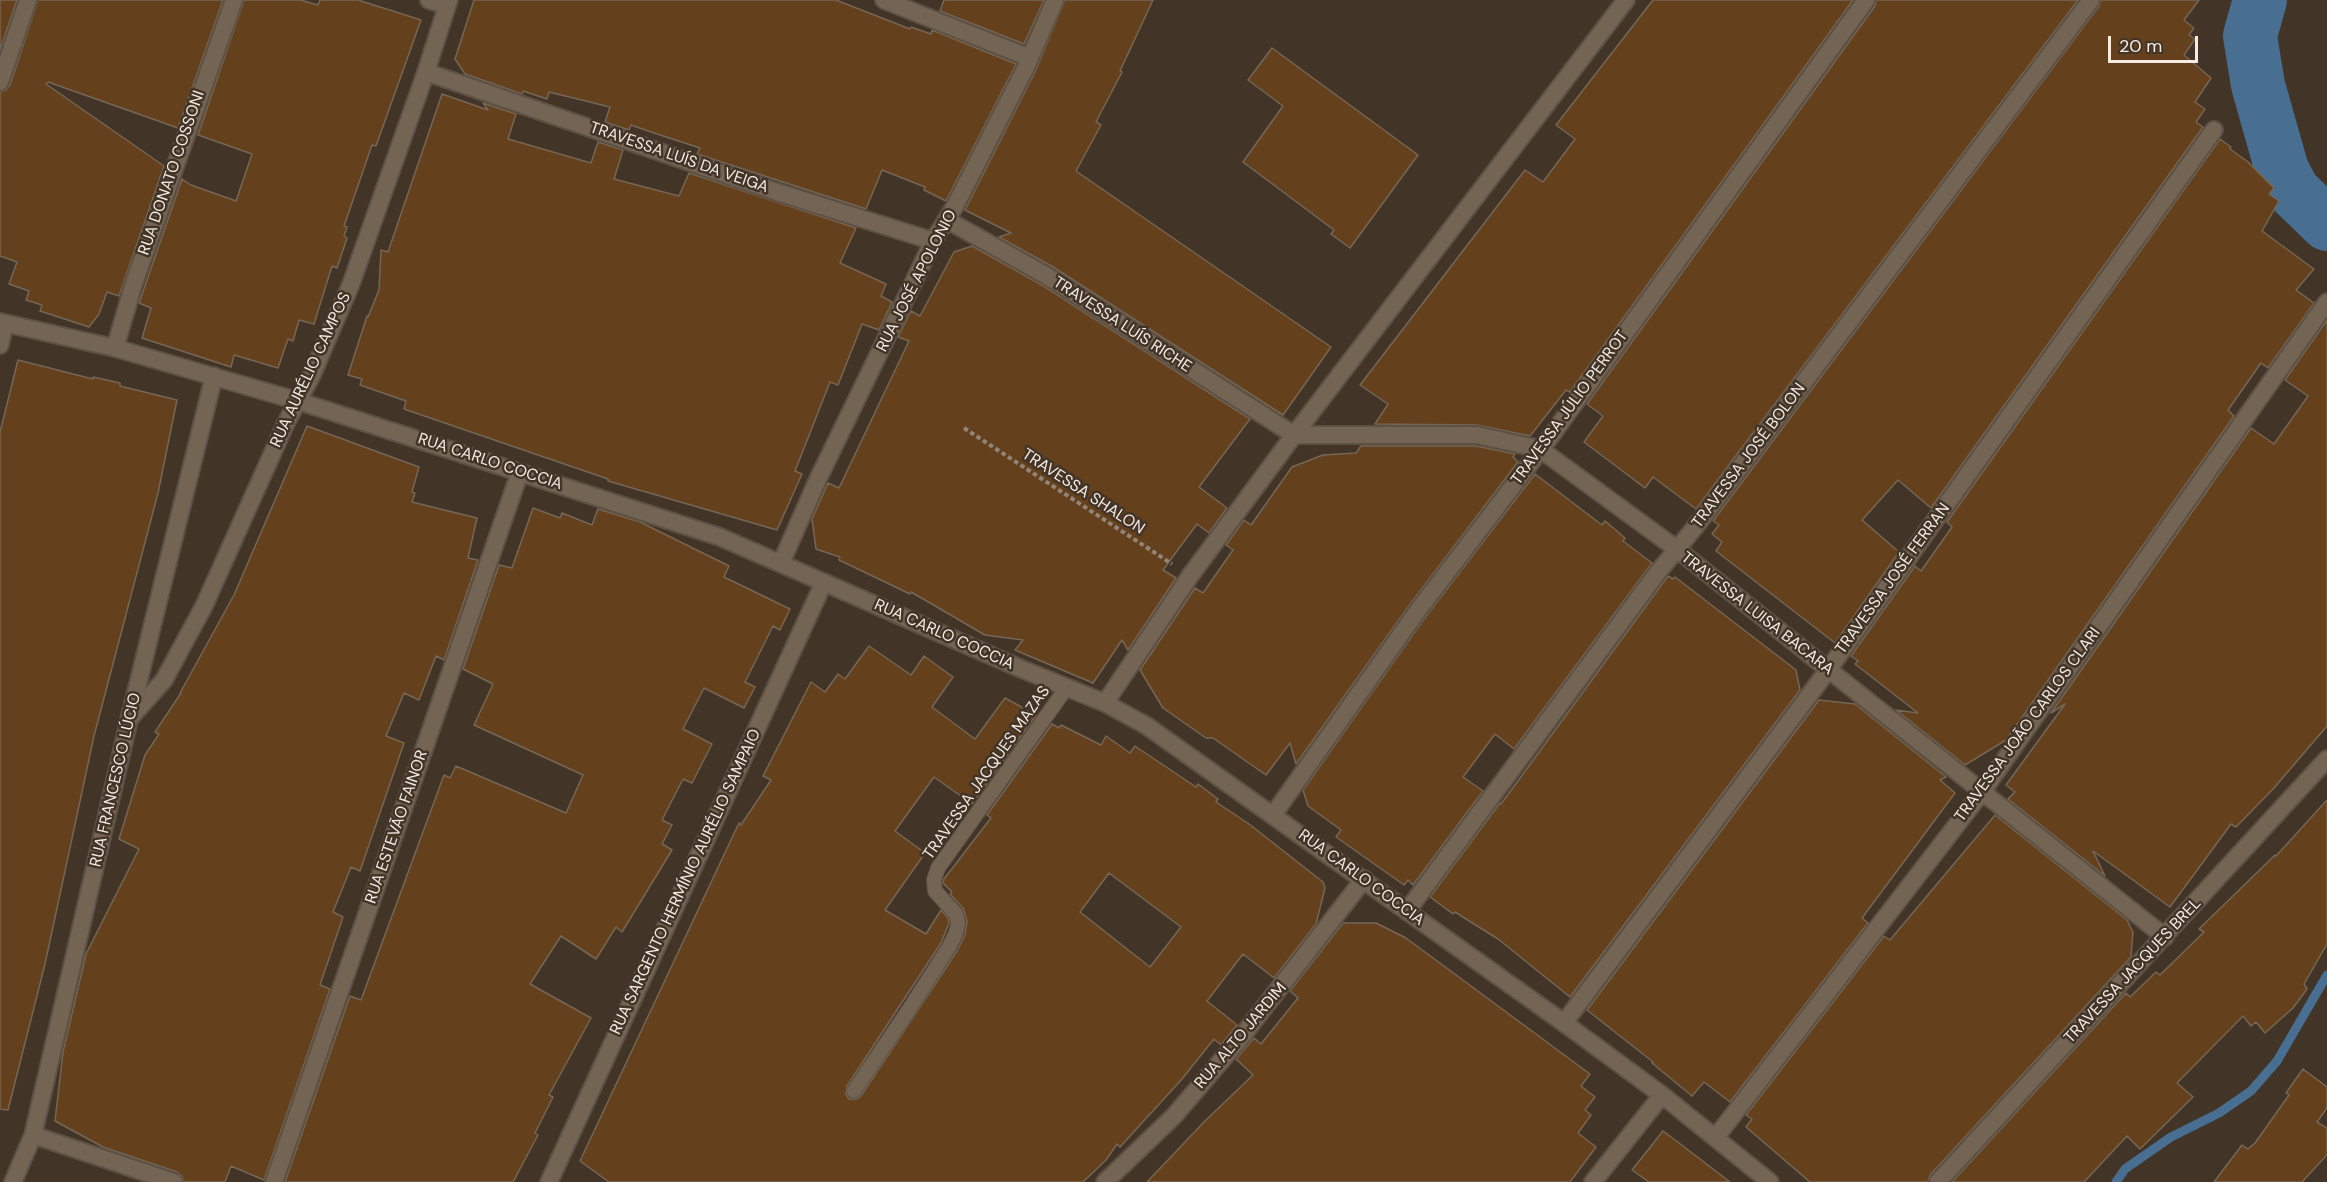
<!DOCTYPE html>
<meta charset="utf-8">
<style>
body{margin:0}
#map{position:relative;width:2327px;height:1182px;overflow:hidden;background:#423426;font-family:"DM Sans",sans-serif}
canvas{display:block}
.scale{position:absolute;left:2108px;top:36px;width:90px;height:27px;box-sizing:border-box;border:3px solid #f5ebe3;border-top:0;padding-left:8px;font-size:18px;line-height:21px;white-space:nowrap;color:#f5ebe3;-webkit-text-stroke:4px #423426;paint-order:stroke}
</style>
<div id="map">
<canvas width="2327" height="1182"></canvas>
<div class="scale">20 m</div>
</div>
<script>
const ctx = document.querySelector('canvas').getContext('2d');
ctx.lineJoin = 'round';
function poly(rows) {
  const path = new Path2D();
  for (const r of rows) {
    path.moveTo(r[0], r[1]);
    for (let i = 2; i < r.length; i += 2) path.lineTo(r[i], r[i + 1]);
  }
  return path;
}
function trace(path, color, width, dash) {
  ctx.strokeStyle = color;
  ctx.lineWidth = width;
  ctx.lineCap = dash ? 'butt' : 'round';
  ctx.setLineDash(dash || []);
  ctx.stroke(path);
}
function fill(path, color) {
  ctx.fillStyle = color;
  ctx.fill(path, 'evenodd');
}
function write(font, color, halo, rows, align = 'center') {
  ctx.font = font + ' "DM Sans",sans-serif';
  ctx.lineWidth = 5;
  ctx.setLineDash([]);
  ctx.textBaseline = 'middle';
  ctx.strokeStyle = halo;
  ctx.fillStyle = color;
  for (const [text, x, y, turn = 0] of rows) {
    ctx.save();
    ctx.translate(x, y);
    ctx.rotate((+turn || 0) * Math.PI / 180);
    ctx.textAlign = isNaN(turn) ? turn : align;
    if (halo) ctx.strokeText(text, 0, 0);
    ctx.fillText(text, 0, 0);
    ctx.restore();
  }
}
trace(poly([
 [2116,1182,2125,1169,2171,1137,2219,1113,2251,1091,2277,1061,2327,975]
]), '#486f91', 9);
trace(poly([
 [2260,0,2250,36,2258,85,2282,170,2293,191,2327,224]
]), '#486f91', 54);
const building = poly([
 [0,0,17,0,0,50,0,0],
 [38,0,223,0,178,128,48,82,46,84,164,166,119,296,107,292,99,314,89,327,40,311,42,305,26,300,29,291,9,284,17,262,0,256,0,92,6,90,10,85,38,0],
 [244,0,300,0,318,5,320,0,358,0,421,20,376,146,372,145,344,226,347,227,344,236,347,238,337,268,332,266,314,324,299,320,293,341,288,339,278,368,234,355,231,367,142,338,151,308,139,303,182,179,191,185,236,201,252,154,198,135,244,0],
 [474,0,836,0,910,29,911,27,931,34,932,30,1016,64,946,201,924,190,925,187,882,170,866,209,697,154,700,148,654,133,631,125,629,130,605,122,610,107,549,92,547,99,523,91,522,94,465,74,455,59,474,0],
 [944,0,1044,0,1024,44,940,11,944,0],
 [1065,0,1153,0,1120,71,1122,72,1096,122,1101,125,1076,171,1331,347,1283,415,1053,267,999,237,1011,233,965,210,1035,72,1065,0],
 [1653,0,1853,0,1570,392,1566,390,1530,436,1477,425,1375,424,1388,404,1360,385,1525,170,1543,182,1575,139,1556,125,1653,0],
 [1876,0,2078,0,1696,509,1653,477,1645,488,1584,442,1603,416,1587,404,1875,6,1876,0],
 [2101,0,2199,0,2184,20,2194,28,2189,35,2195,39,2184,55,2211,78,2195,102,2205,109,2196,122,2203,127,1931,508,1898,480,1862,520,1899,552,1835,643,1716,551,1722,542,1712,534,1719,525,1713,521,2099,6,2101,0],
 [1272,48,1418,155,1350,248,1331,234,1334,230,1243,162,1283,106,1248,80,1272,48],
 [442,94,488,110,483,103,516,114,508,139,591,163,598,142,623,150,614,179,679,196,689,173,856,228,840,263,886,284,881,296,892,302,879,330,862,324,838,385,830,382,795,471,802,474,777,530,608,481,608,479,404,409,406,401,360,385,362,379,348,375,367,316,368,317,379,290,381,250,388,252,442,94],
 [2220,139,2231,147,2230,149,2248,162,2274,188,2269,194,2279,201,2262,231,2314,269,2296,290,2314,303,2268,368,2261,363,2228,410,2234,416,2006,740,1965,765,1896,710,1918,713,1855,664,1858,661,1851,656,1915,566,1921,571,1952,527,1947,522,2220,139],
 [972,246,1042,285,1250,419,1199,487,1227,508,1209,533,1197,524,1163,570,1176,578,1128,650,1122,640,1093,683,1015,650,1023,640,985,635,911,592,910,594,839,560,840,557,816,549,812,519,828,483,839,488,909,341,898,337,911,311,920,316,954,252,972,246],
 [2327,320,2327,726,2274,788,2236,827,2231,824,2170,907,2093,851,2105,876,2008,799,2015,792,2006,785,2065,704,2051,713,2251,428,2274,444,2308,396,2285,380,2327,320],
 [18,360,93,379,93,377,120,383,120,386,177,400,158,493,94,736,45,964,8,1110,0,1109,0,432,18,360],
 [307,426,419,467,412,492,415,493,412,502,477,518,468,558,478,560,444,660,436,656,419,700,404,693,386,736,404,743,360,871,351,867,333,912,343,917,320,985,330,989,264,1180,231,1166,225,1182,184,1182,182,1176,177,1172,103,1147,55,1121,63,1052,86,954,139,849,119,839,145,755,159,734,155,732,181,693,180,693,234,595,307,426],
 [1361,446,1476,446,1515,454,1513,457,1518,462,1408,607,1296,764,1290,743,1266,775,1213,738,1206,738,1163,708,1140,670,1195,588,1203,593,1233,550,1226,545,1244,520,1251,525,1292,467,1323,455,1356,453,1361,446],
 [1535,474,1602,525,1605,521,1625,538,1623,541,1652,563,1514,749,1495,734,1463,777,1483,791,1413,885,1408,880,1404,885,1336,837,1341,830,1308,806,1303,790,1424,619,1535,474],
 [533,508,560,518,562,513,592,525,598,509,640,522,729,566,724,577,790,609,780,630,773,626,745,682,755,687,744,708,704,688,683,729,712,744,692,783,683,779,662,820,672,825,662,844,672,850,622,932,616,927,596,959,561,936,530,984,591,1018,549,1095,553,1097,535,1133,538,1135,513,1182,285,1182,350,996,361,1000,444,775,450,778,456,766,566,813,583,775,474,725,493,684,463,669,499,565,512,568,533,508],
 [1668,576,1673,579,1675,577,1796,670,1800,690,1570,997,1498,939,1455,912,1453,914,1430,897,1500,803,1501,804,1668,576],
 [869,646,911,675,924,656,953,677,932,707,975,739,1005,698,1036,715,972,804,934,777,895,831,925,853,885,910,926,934,941,910,948,918,949,923,941,943,847,1086,846,1094,849,1099,857,1099,861,1096,957,951,965,935,967,921,963,908,950,894,952,892,943,883,944,879,991,818,987,815,1052,724,1059,728,1061,725,1101,745,1106,736,1130,753,1135,746,1196,787,1198,784,1218,799,1216,802,1249,824,1323,882,1325,888,1316,924,1274,978,1243,954,1207,1001,1237,1025,1221,1045,1214,1039,1182,1079,1120,1147,1117,1144,1106,1160,1083,1182,609,1182,580,1161,730,842,739,823,741,825,771,780,763,776,811,682,825,692,838,674,845,679,869,646],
 [1109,873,1181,927,1150,967,1080,912,1109,873],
 [1819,700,1855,704,1946,777,1940,780,1955,793,1862,918,1868,923,1730,1102,1704,1082,1692,1096,1652,1063,1653,1062,1587,1010,1819,700],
 [2327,800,2327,944,2304,984,2307,989,2293,1008,2265,1033,2256,1022,2251,1026,2243,1016,2177,1083,2193,1097,2140,1149,2127,1136,2084,1182,1952,1182,2126,993,2130,997,2156,972,2160,975,2204,932,2199,929,2275,855,2276,856,2327,800],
 [1995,815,2127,920,2133,932,2131,957,1930,1175,1928,1182,1810,1182,1746,1127,1752,1119,1746,1115,1884,936,1890,940,1995,815],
 [1343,923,1376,923,1406,938,1590,1074,1581,1086,1595,1097,1585,1110,1591,1115,1578,1133,1596,1147,1570,1182,1147,1182,1205,1121,1253,1075,1236,1059,1254,1038,1261,1044,1298,998,1290,991,1343,923],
 [2303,1069,2327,1087,2327,1108,2317,1122,2327,1128,2327,1155,2302,1182,2214,1182,2242,1145,2248,1149,2255,1143,2289,1095,2286,1093,2303,1069],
 [1663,1131,1687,1149,1730,1182,1649,1182,1632,1170,1663,1131]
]);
fill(building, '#64411c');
trace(building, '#766656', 1.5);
const service = poly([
 [854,1091,908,1011,949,947,956,933,958,923,956,914,935,891,934,880,938,868,1067,687]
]);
const minor = poly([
 [429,0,447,6],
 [884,0,1030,58],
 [426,72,777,192,933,241],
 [0,82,28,0],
 [947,220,1047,276,1294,435,1477,435,1540,449,1678,550,2165,937],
 [0,322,115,348,298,401,720,537,1024,670,1105,703,1147,726,1564,1023,1662,1095,1770,1182],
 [0,345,5,323],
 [115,348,133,286,234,0],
 [781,563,819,477,917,275,933,241,955,206,1026,67,1055,0],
 [1105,703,1190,576,1294,435,1626,0],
 [131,717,164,680,204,606,286,423,312,375,326,342,351,284,426,72,449,0],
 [1273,815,1416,613,1551,436,1866,0],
 [1407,911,1658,572,1696,526,2091,0],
 [1564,1023,1828,670,2214,130],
 [33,1135,174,1182],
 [1716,1137,1982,792,2327,302],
 [13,1182,33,1135,129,720,214,376],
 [274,1182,520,472],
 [549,1182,824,582],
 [1105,1182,1174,1116,1239,1040,1364,879],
 [1593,1182,1662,1095],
 [1938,1182,2327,759]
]);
trace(service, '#5d5145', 16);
trace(minor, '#5d5145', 20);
trace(poly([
 [964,428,1172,564]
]), '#918479', 4, [4.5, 3]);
trace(service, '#746454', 14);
trace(minor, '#746454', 16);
write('16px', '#f5ebe3', '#423426', [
 ["TRAVESSA LUÍS DA VEIGA",679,158,19],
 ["RUA DONATO COSSONI",172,173,-71],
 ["RUA JOSÉ APOLONIO",917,281,-63],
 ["TRAVESSA LUÍS RICHE",1122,325,33],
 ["RUA AURÉLIO CAMPOS",311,370,-65],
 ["TRAVESSA JÚLIO PERROT",1570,408,-54],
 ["TRAVESSA JOSÉ BOLON",1749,456,-53],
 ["RUA CARLO COCCIA",490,462,18],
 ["TRAVESSA SHALON",1083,492,33],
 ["TRAVESSA JOSÉ FERRAN",1893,579,-54],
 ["TRAVESSA LUISA BACARA",1757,614,38],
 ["RUA CARLO COCCIA",944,635,24],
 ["TRAVESSA JOÃO CARLOS CLARI",2028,725,-54],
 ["TRAVESSA JACQUES MAZAS",987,773,-55],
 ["RUA FRANCESCO LÚCIO",116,780,-77],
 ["RUA ESTEVÃO FAINOR",397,827,-71],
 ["RUA CARLO COCCIA",1361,878,36],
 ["RUA SARGENTO HERMÍNIO AURÉLIO SAMPAIO",686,882,-65],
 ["TRAVESSA JACQUES BREL",2133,971,-47],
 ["RUA ALTO JARDIM",1241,1036,-50]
]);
</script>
